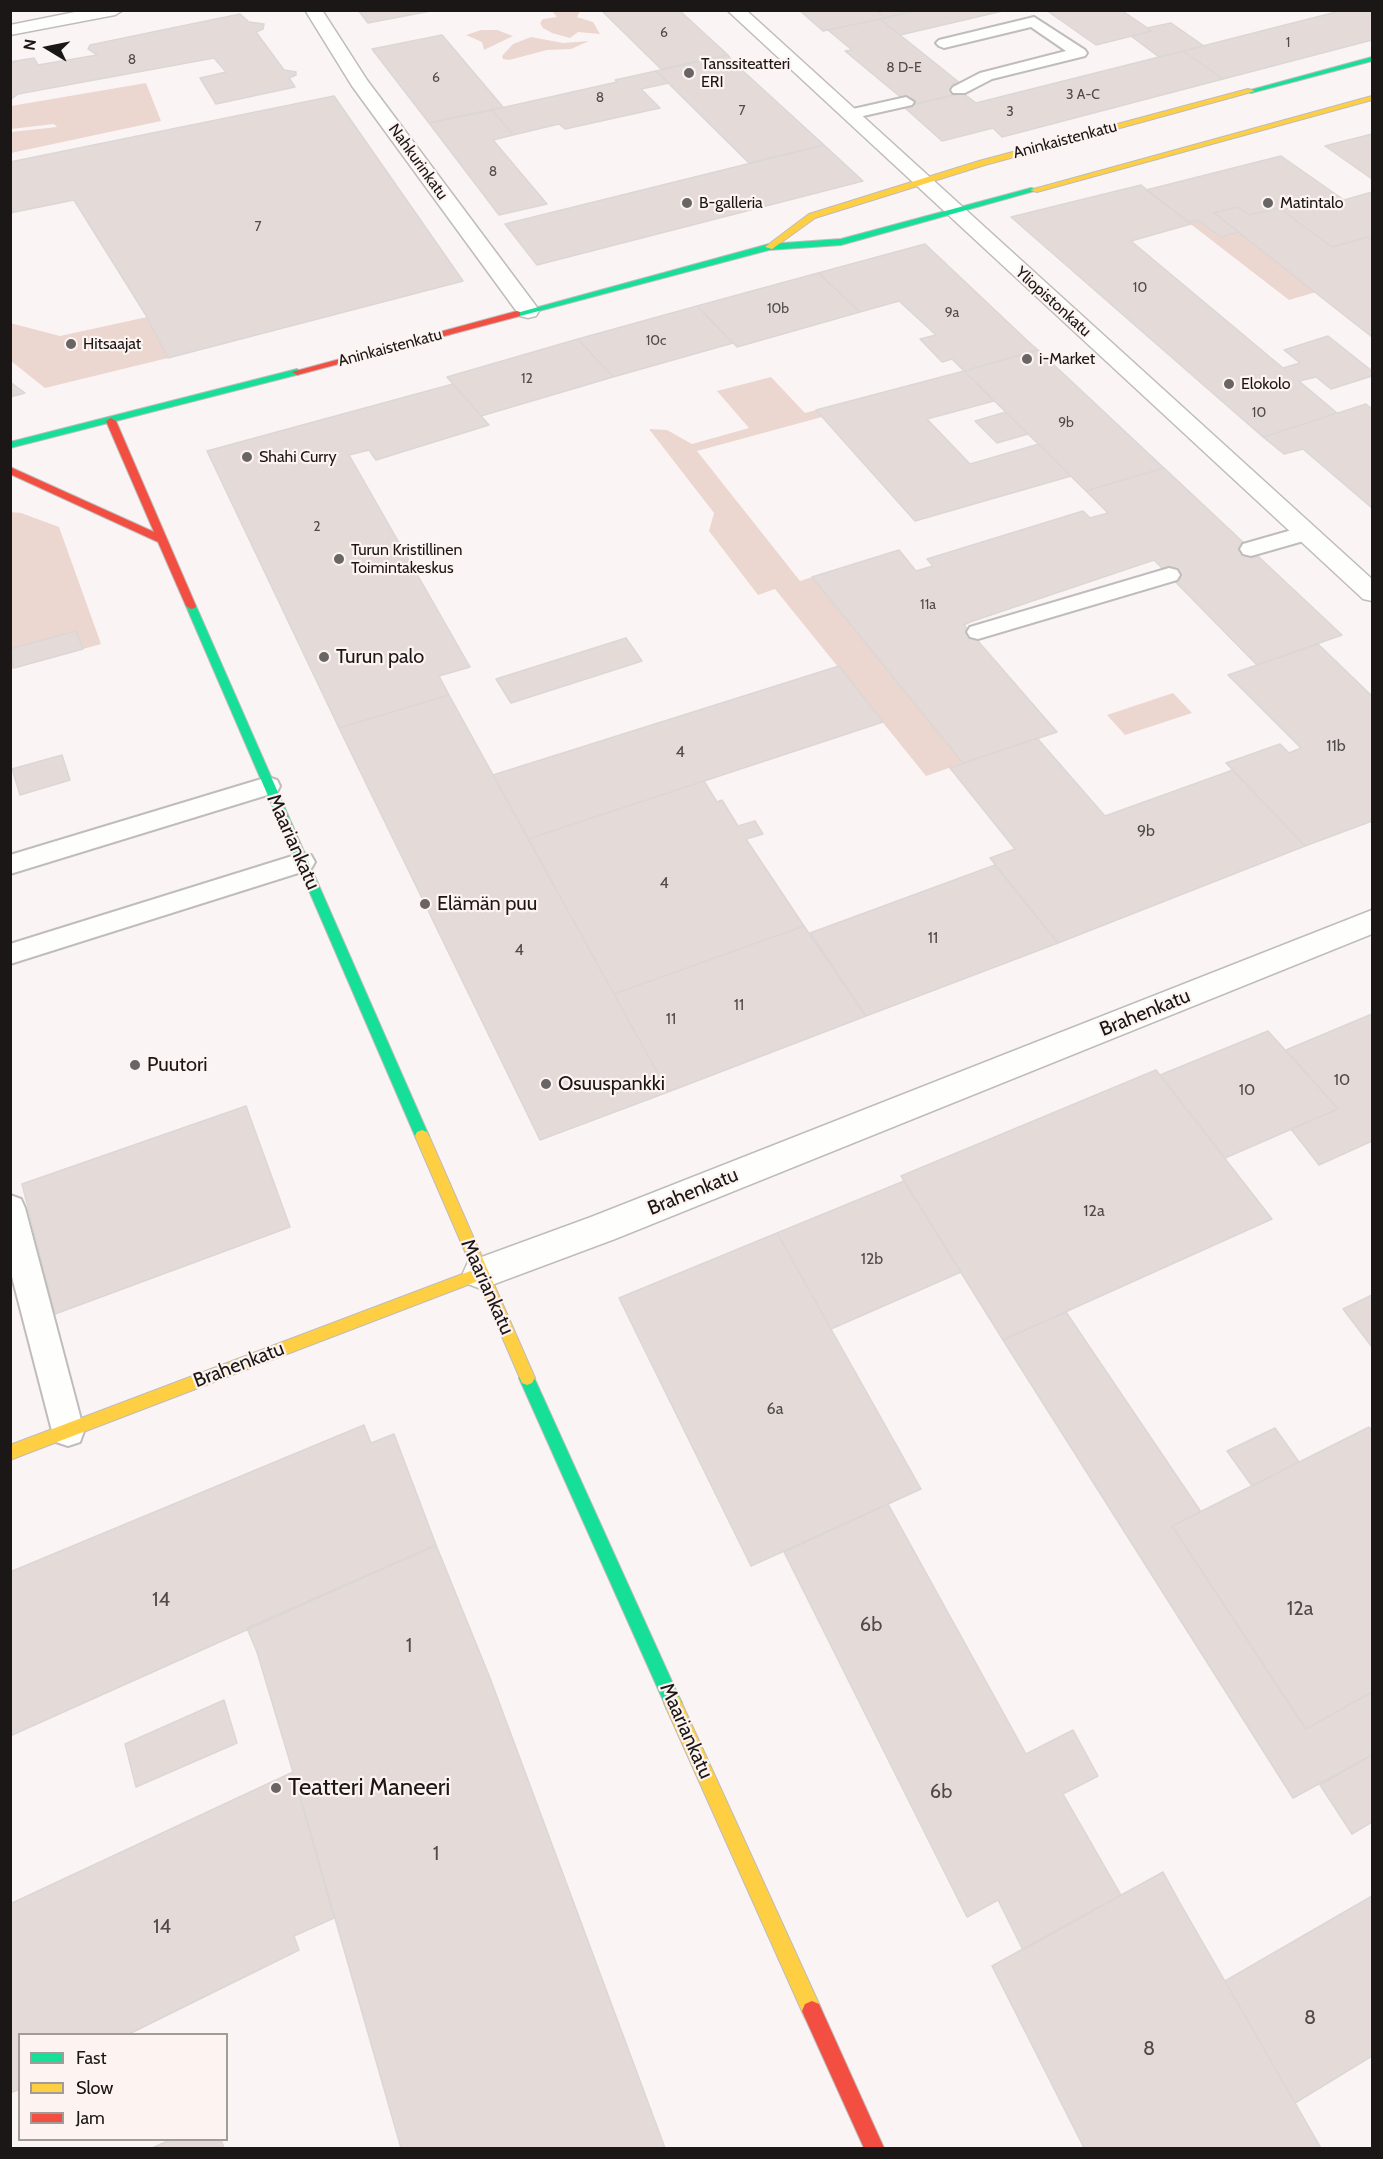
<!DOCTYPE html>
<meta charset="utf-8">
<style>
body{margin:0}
#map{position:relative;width:1383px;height:2159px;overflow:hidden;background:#faf5f4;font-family:Cabin,sans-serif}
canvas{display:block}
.frame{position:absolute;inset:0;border:12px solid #1a1716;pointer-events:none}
.legend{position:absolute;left:18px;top:2033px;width:210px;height:108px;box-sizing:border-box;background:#fdf4f1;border:2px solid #a29c99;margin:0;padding:8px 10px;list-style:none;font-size:18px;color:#1a1716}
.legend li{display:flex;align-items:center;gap:12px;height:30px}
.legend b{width:30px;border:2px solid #a29c99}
.north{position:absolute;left:18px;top:18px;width:60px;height:60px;-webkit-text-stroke:4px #fdf4f1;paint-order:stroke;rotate:280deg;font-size:16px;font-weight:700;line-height:24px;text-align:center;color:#1a1716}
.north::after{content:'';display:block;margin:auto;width:21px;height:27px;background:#1a1716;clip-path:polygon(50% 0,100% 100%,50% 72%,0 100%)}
</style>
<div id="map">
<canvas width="1383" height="2159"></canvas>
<div class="frame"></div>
<ul class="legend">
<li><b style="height:8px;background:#16e098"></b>Fast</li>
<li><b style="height:8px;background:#ffcf43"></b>Slow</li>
<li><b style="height:8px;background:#f24e42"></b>Jam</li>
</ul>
<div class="north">N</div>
</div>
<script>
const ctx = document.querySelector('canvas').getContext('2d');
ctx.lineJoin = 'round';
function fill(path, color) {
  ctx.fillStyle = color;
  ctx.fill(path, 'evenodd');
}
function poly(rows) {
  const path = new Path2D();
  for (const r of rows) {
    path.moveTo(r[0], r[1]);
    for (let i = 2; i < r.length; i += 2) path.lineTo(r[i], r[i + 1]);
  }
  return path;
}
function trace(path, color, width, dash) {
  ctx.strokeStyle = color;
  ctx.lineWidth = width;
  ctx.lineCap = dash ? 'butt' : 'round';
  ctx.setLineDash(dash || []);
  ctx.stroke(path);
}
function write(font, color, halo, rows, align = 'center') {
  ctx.font = font + ' Cabin,sans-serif';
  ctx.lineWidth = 4.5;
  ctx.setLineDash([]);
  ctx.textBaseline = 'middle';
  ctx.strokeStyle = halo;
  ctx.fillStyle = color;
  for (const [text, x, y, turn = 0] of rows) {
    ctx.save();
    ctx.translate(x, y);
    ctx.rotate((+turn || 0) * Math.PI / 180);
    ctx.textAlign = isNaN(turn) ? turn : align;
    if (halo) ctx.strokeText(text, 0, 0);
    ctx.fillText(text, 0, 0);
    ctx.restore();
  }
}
fill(poly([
 [552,11,580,11,577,17,593,22,600,34,578,32,570,38,552,33,543,28,540,23,543,19,557,17],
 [481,30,497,30,513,36,484,50,482,42,466,35],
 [531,37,563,43,589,41,571,49,547,50,509,60,503,59,502,56,513,44],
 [146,83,161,121,11,153,11,132,57,127,54,124,11,129,11,106],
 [1198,220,1221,237,1239,232,1316,292,1289,300,1188,222],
 [147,317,168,358,45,388,11,361,10,323,60,336],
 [771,377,805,413,816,410,822,417,697,451,800,581,812,577,963,763,926,776,775,589,758,595,709,531,714,513,649,429,667,430,692,444,749,428,717,391],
 [11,512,21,513,59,527,101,644,11,669],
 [1173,693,1192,713,1125,735,1107,715]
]), '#ebd6d0');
const building = poly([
 [358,10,436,10,368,23,358,10],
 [601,10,679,10,728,55,661,69,601,10],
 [799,10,876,10,885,18,823,31,799,10],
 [876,10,918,10,885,18,876,10],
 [918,10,1007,10,900,35,880,19,918,10],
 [1046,10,1121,10,1152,31,1096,45,1046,10],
 [1344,10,1372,10,1372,40,1223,79,1183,51,1344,10],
 [240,14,249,22,264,24,263,29,256,32,284,70,296,72,296,75,289,78,295,87,216,104,200,78,226,72,214,58,18,94,10,100,10,62,34,58,38,65,97,55,88,49,90,45,240,14],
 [880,19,960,83,952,84,963,93,910,105,845,51,852,50,828,30,880,19],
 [1171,23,1204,46,1159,57,1131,36,1152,31,1147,28,1171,23],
 [442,35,503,107,429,123,372,49,442,35],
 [1183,51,1223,79,1002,137,993,128,942,141,904,107,963,93,976,103,1183,51],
 [728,55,732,61,824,145,749,163,656,71,728,55],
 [656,71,669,83,641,89,660,108,565,129,559,124,513,135,492,110,617,82,615,80,656,71],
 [334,96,463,281,168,358,147,317,74,200,10,213,10,162,334,96],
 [492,110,513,135,493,140,547,204,499,215,429,123,492,110],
 [1372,134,1372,179,1325,146,1372,134],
 [824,145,863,181,537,265,505,224,824,145],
 [1281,156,1344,200,1372,192,1372,240,1368,237,1332,247,1279,208,1249,215,1238,207,1214,213,1239,232,1221,237,1198,220,1188,222,1146,190,1281,156],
 [1141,185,1191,224,1131,241,1283,368,1300,363,1284,350,1328,336,1372,371,1372,376,1331,389,1316,377,1299,381,1337,413,1263,437,1011,217,1141,185],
 [1238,207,1249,215,1279,208,1332,247,1368,237,1372,240,1372,337,1214,213,1238,207],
 [925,244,1032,345,1038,350,964,371,952,359,942,362,920,339,936,335,899,301,860,312,818,273,925,244],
 [818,273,860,312,737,347,697,306,818,273],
 [697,306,733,343,613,377,578,339,697,306],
 [578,339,613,377,481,416,447,377,578,339],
 [1038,350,1149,454,1164,468,1086,491,964,371,1038,350],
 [964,371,994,401,927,419,970,464,1039,444,1071,476,915,521,816,410,964,371],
 [10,382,25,393,10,397,10,382],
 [453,384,489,425,376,460,369,450,349,455,470,667,439,676,449,695,339,728,207,451,453,384],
 [1366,404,1372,409,1372,508,1303,449,1284,454,1263,437,1366,404],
 [1006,412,1028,434,997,443,975,421,1006,412],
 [1164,468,1342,635,1257,665,1154,560,970,622,964,625,1057,732,963,763,812,577,899,550,916,571,933,566,927,559,1083,511,1090,518,1108,513,1086,491,1164,468],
 [76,631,83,649,14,668,10,649,76,631],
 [626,638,642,661,511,703,496,679,626,638],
 [1318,644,1372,696,1372,821,1305,846,1226,763,1280,744,1289,753,1301,748,1228,675,1318,644],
 [839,666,883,722,528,839,493,775,839,666],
 [449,695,668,1092,540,1140,339,728,449,695],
 [1037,738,1105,816,1233,770,1305,846,1058,943,990,858,1015,849,950,768,1037,738],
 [62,755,70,780,20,795,12,769,62,755],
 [704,781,717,802,722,800,738,826,755,821,763,834,746,839,804,926,614,994,528,839,704,781],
 [995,865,1058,943,866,1016,810,933,995,865],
 [804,926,866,1016,668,1092,614,994,804,926],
 [1372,1014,1372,1141,1319,1165,1291,1129,1338,1109,1286,1050,1372,1014],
 [1268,1031,1338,1109,1225,1158,1160,1075,1268,1031],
 [1156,1070,1272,1219,1003,1340,901,1176,1156,1070],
 [246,1106,290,1227,55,1314,22,1184,246,1106],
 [904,1181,961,1272,831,1329,777,1233,904,1181],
 [777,1233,921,1489,751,1566,619,1298,777,1233],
 [1372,1295,1372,1347,1343,1309,1372,1295],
 [1066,1312,1201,1512,1172,1526,1306,1729,1372,1692,1372,1755,1293,1798,1003,1340,1066,1312],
 [364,1425,371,1443,394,1434,436,1545,10,1736,10,1572,364,1425],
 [1369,1427,1372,1432,1372,1692,1306,1729,1172,1526,1369,1427],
 [1275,1428,1299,1462,1252,1486,1227,1451,1275,1428],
 [888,1504,1026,1754,1073,1730,1098,1776,1063,1794,1121,1895,1023,1950,998,1900,967,1917,784,1552,888,1504],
 [436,1545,490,1678,665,2148,401,2148,293,1772,257,1652,247,1628,436,1545],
 [224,1700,237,1743,136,1787,125,1744,224,1700],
 [1372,1755,1372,1822,1352,1834,1320,1785,1372,1755],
 [293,1772,334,1918,294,1936,299,1950,129,2034,20,2034,20,2089,10,2093,10,1904,293,1772],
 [1163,1872,1180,1903,1321,2148,1084,2148,992,1966,1163,1872],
 [1372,1896,1372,2056,1295,2103,1225,1981,1372,1896],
 [170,2140,221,2140,224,2148,152,2148,170,2140]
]);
fill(building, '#e4dbd8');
trace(building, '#dbd7d6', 1.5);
const lane = poly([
 [1034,17,1085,50,1087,53,1085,56,992,79,965,93,953,93,951,90,953,87,980,73,1066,51,1031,27,944,48,939,46,936,43,939,40,1034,17],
 [906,97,914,102,912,105,850,119,842,114,844,111,906,97],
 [1306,526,1314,528,1317,533,1314,538,1251,556,1243,554,1240,549,1243,544,1306,526],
 [1169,568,1177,570,1180,575,1177,580,978,639,970,637,967,632,970,627,1169,568],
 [268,777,277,780,280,786,277,792,10,874,10,855,268,777],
 [302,853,311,855,315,862,311,869,10,964,10,944,302,853],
 [10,1195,21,1199,25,1208,84,1431,80,1442,68,1446,56,1442,52,1431,10,1269,10,1195]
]);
const street = poly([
 [85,10,123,10,115,15,10,35,10,25,85,10],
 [305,10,322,10,367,80,536,306,539,311,536,316,528,318,520,316,352,86,305,10],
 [727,10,746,10,1372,579,1372,601,1363,599,727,10],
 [1372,910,1372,934,615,1239,481,1289,468,1284,463,1273,468,1262,591,1217,1372,910]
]);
const fast = poly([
 [1372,57,1372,61,1251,93,1247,91,1372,57],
 [1031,188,1038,190,841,245,769,250,520,316,513,314,769,244,841,239,1031,188],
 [297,369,302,372,300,374,10,448,10,442,297,369],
 [191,603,196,606,429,1136,427,1140,417,1140,415,1136,186,606,191,603],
 [527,1371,532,1373,679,1697,682,1703,679,1709,673,1712,667,1709,519,1378,522,1373,527,1371]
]);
const slow = poly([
 [1248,89,1255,91,985,165,815,218,772,249,765,247,809,214,979,161,1248,89],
 [1372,96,1372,100,1037,192,1030,190,1372,96],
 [422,1130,427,1132,429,1136,535,1378,532,1383,527,1385,522,1383,478,1281,10,1460,10,1445,473,1270,415,1136,417,1132,422,1130],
 [673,1694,679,1697,819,2004,822,2011,819,2018,812,2021,805,2018,664,1703,667,1697,673,1694]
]);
const jam = poly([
 [517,311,520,312,520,316,297,375,292,372,517,311],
 [111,418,116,421,196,606,195,608,191,609,186,606,158,542,10,474,10,467,154,532,106,421,111,418],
 [812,2001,819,2004,884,2148,864,2148,802,2011,805,2004,812,2001]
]);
trace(lane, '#bfbcbb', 4);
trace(street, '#bfbcbb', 3);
trace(fast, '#bfbcbb', 2);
trace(slow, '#bfbcbb', 2);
trace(jam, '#bfbcbb', 2);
fill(lane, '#fefefd');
fill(street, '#fefefd');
fill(fast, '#16e098');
fill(slow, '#ffcf43');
fill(jam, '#f24e42');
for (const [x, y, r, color] of [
 [689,73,6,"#686564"],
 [687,203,6,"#686564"],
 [1268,203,6,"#686564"],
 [71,344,6,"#686564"],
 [1027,359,6,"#686564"],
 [1229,384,6,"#686564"],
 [247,457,6,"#686564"],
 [339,559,6,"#686564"],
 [324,657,6,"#686564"],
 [425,904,6,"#686564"],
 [135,1065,6,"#686564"],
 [546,1084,6,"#686564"],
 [276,1788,6,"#686564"]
]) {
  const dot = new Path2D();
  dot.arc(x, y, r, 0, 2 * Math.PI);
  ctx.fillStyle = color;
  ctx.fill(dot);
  trace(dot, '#fdf4f1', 2);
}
write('14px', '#504b4a', null, [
 ["6",664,33],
 ["1",1288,43],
 ["8",132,60],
 ["8 D-E",904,68],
 ["6",436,78],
 ["3 A-C",1083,95],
 ["8",600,98],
 ["7",742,111],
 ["3",1010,112],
 ["8",493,172],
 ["7",258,227],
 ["10",1140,288],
 ["10b",778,309],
 ["9a",952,313],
 ["10c",656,341],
 ["12",527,379],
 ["10",1259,413],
 ["9b",1066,423],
 ["2",317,527],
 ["11a",928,605]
]);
write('16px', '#1a1716', '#fdf4f1', [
 ["Tanssiteatteri",701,64],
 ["ERI",701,82],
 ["B-galleria",699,203],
 ["Matintalo",1280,203],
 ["Hitsaajat",83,344],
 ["i-Market",1039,359],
 ["Elokolo",1241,384],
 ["Shahi Curry",259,457],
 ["Turun Kristillinen",351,550],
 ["Toimintakeskus",351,568]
], 'left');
write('16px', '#1a1716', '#fdf4f1', [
 ["Aninkaistenkatu",1065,140,-15],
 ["Nahkurinkatu",418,162,54],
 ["Yliopistonkatu",1053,302,42],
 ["Aninkaistenkatu",390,348,-15]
]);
write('16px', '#504b4a', null, [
 ["11b",1336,746],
 ["4",680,752],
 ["9b",1146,831],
 ["4",664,883],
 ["11",933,938],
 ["4",519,950],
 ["11",739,1005],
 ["11",671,1019],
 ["10",1342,1080],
 ["10",1247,1090],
 ["12a",1094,1211],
 ["12b",872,1259],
 ["6a",775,1409]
]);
write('20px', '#1a1716', '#fdf4f1', [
 ["Turun palo",336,657],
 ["Elämän puu",437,904],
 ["Puutori",147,1065],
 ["Osuuspankki",558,1084]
], 'left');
write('20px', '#1a1716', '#fdf4f1', [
 ["Maariankatu",293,842,66],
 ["Brahenkatu",1145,1013,-22],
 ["Brahenkatu",693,1192,-22],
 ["Maariankatu",487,1287,66],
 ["Brahenkatu",239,1365,-21],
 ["Maariankatu",686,1731,66]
]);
write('20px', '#504b4a', null, [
 ["14",161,1600],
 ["12a",1300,1609],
 ["6b",871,1625],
 ["1",409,1646],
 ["6b",941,1792],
 ["1",436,1854],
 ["14",162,1927],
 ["8",1310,2018],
 ["8",1149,2049]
]);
write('24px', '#1a1716', '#fdf4f1', [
 ["Teatteri Maneeri",288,1788]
], 'left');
</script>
